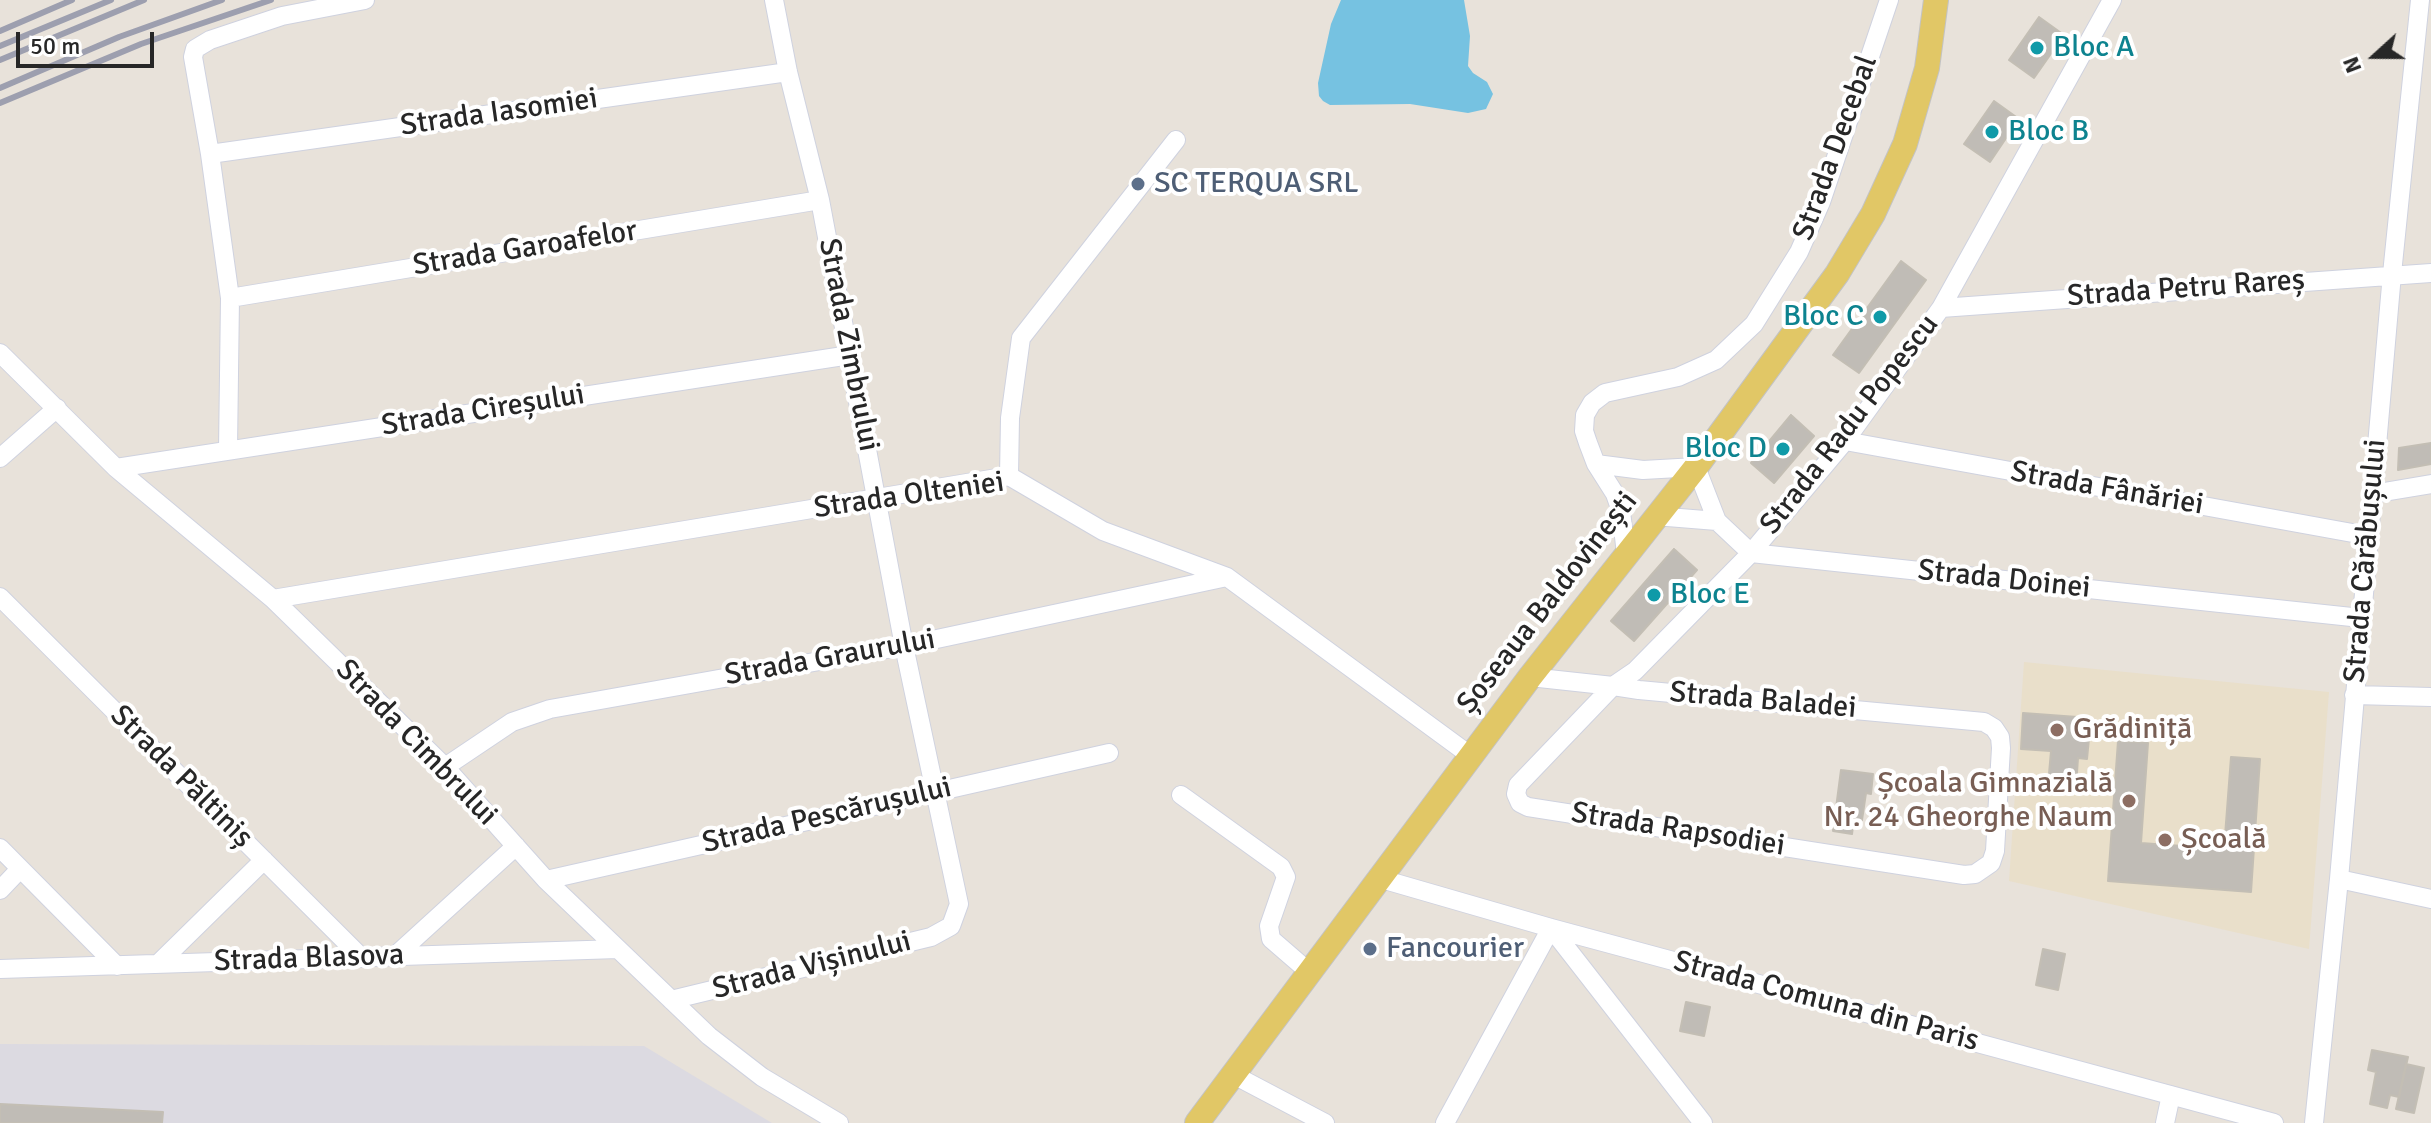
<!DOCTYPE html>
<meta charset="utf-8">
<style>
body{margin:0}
#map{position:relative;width:2431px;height:1123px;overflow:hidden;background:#e8e2da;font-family:Signika,sans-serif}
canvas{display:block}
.north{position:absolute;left:2335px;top:16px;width:80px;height:80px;-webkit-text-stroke:6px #fff;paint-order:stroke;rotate:249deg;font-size:22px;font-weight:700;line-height:32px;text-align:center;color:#272727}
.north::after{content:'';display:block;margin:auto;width:28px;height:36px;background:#272727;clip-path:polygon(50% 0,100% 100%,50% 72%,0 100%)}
.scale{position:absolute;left:16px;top:32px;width:138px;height:36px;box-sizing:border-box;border:4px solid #272727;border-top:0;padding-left:10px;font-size:24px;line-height:28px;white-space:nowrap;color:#272727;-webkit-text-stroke:6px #fff;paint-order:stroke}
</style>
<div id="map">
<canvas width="2431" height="1123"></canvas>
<div class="north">N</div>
<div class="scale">50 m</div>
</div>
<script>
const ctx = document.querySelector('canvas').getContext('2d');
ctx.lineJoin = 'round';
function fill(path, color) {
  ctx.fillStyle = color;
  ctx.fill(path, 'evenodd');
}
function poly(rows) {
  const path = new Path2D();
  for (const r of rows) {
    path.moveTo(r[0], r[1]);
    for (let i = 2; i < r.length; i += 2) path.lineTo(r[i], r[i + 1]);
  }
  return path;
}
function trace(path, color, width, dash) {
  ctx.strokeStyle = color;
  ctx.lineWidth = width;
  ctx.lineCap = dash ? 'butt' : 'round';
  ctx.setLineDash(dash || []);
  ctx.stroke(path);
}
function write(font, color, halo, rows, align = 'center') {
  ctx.font = font + ' Signika,sans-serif';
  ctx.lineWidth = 8;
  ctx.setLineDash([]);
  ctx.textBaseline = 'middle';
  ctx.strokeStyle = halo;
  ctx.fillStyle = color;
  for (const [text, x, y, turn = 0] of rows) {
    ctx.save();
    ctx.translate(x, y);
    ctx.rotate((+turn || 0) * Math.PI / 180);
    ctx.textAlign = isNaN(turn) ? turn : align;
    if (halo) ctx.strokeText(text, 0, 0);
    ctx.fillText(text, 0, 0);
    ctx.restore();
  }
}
fill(poly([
 [0,1044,644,1046,772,1123,0,1123]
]), '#dcdae1');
fill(poly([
 [2024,662,2329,692,2309,949,2009,881]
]), '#e9dfca');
fill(poly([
 [1341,0,1464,0,1470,36,1468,66,1473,73,1487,82,1493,94,1486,109,1468,113,1410,104,1330,105,1323,101,1319,96,1318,83,1331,24]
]), '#76c2e1');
const building = poly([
 [2039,17,2064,35,2034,78,2009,60,2039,17],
 [1994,101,2019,119,1990,162,1964,144,1994,101],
 [1901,261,1926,280,1859,373,1833,355,1901,261],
 [1791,415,1814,436,1774,483,1751,463,1791,415],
 [2431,443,2431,464,2398,470,2399,448,2431,443],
 [1674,549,1697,570,1634,641,1611,621,1674,549],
 [2023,713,2091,718,2087,759,2078,758,2076,787,2048,785,2051,751,2021,749,2023,713],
 [2118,741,2148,743,2141,843,2224,849,2231,757,2260,759,2251,892,2108,881,2118,741],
 [1841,770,1873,774,1871,794,1866,793,1862,820,1854,819,1852,834,1833,831,1841,770],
 [2043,949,2065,954,2058,990,2036,985,2043,949],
 [1686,1002,1710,1007,1704,1036,1680,1031,1686,1002],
 [2372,1050,2408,1057,2399,1097,2390,1095,2387,1108,2370,1104,2376,1072,2368,1070,2372,1050],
 [2406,1064,2424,1068,2414,1113,2396,1109,2406,1064],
 [0,1104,163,1112,162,1123,0,1123,0,1104]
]);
fill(building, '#c0bcb6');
trace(building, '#c3beb4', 2);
const minor = poly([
 [210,154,788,72],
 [230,298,820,200],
 [1941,308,2431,273],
 [0,353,116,468,273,599,445,767,546,880,709,1036,762,1077,839,1123],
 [1845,441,2369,536],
 [228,450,230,298,210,154,193,57,195,49,210,40,282,16,365,0],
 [0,458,57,408],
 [1596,464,1643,470,1696,467,1717,521,1751,553,2361,618],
 [116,468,850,355],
 [1009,476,1010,418,1021,338,1176,140],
 [2372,494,2431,484],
 [1655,516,1717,521],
 [1626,554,1621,511,1615,494,1596,464,1588,443,1584,431,1585,415,1592,403,1605,393,1678,377,1716,360,1754,324,1799,252,1821,202,1889,0],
 [0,597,362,958],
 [273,599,1009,476,1103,531,1227,577,1471,756],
 [1530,677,1613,686,1639,690,1984,722,1994,728,2000,737,2001,748,1995,851,1991,863,1975,874,1964,875,1528,807,1520,803,1516,794,1518,785,1613,686,1635,671,1751,553,1845,441,1941,308,2112,0],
 [2354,695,2431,697],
 [445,767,512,722,550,709,904,646,1227,577],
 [1181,795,1281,867,1286,877,1269,926,1271,939,1308,971],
 [0,848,117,966],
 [1378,878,1551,928,2274,1123],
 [2339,879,2431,899],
 [546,880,1109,753],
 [0,890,20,869],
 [394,957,516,846],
 [158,964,264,860],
 [0,969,618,949],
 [671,1000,931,937,951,926,959,904,904,646,820,200,788,72,774,0],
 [1232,1074,1325,1123],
 [1445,1123,1551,928,1703,1123],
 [2165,1123,2171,1095],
 [2314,1123,2339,879,2392,274,2420,0]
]);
const major = poly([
 [1197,1123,1530,677,1696,467,1837,274,1873,214,1905,144,1927,68,1936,0]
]);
trace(minor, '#cfd2df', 20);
trace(major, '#c3c3c3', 26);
trace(minor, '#fff', 18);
trace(major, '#e1c766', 24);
trace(poly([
 [0,31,72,0],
 [0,46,111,0],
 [0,60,144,0],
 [0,88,119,37,222,0],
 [0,103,141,44,271,0]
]), '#9d9faf', 6);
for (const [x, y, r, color] of [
 [2037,48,8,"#0f9aa8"],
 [1992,132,8,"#0f9aa8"],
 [1138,184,8,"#5c6f8a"],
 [1880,317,8,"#0f9aa8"],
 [1783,449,8,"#0f9aa8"],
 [1654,595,8,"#0f9aa8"],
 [2057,730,8,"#8d6e63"],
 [2129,801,8,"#8d6e63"],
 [2165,840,8,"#8d6e63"],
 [1370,949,8,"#5c6f8a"]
]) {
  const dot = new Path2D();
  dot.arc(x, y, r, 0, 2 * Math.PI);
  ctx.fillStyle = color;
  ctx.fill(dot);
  trace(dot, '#fff', 3);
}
write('30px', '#0d838f', '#fff', [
 ["Bloc A",2053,48],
 ["Bloc B",2008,132],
 ["Bloc C",1864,317,"right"],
 ["Bloc D",1767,449,"right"],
 ["Bloc E",1670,595]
], 'left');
write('30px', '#272727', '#fff', [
 ["Strada Iasomiei",499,113,-8],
 ["Strada Decebal",1836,148,-70],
 ["Strada Garoafelor",525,249,-9],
 ["Strada Petru Rareș",2186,289,-4],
 ["Strada Zimbrului",848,345,79],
 ["Strada Cireșului",483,411,-9],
 ["Strada Radu Popescu",1850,425,-52],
 ["Strada Fânăriei",2107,489,10],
 ["Strada Olteniei",909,496,-8],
 ["Strada Cărăbușului",2366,561,-85],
 ["Strada Doinei",2004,580,6],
 ["Șoseaua Baldovinești",1548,603,-52],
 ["Strada Graurului",830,658,-10],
 ["Strada Baladei",1763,701,5],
 ["Strada Cimbrului",416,743,46],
 ["Strada Păltiniș",181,777,45],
 ["Strada Pescărușului",827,816,-13],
 ["Strada Rapsodiei",1678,830,9],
 ["Strada Blasova",309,959,-2],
 ["Strada Vișinului",812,966,-14],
 ["Strada Comuna din Paris",1826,1002,15]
]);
write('30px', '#4e5e75', '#fff', [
 ["SC TERQUA SRL",1154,184],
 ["Fancourier",1386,949]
], 'left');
write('30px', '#785e54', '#fff', [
 ["Grădiniță",2073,730],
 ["Școala Gimnazială",2113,784,"right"],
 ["Nr. 24 Gheorghe Naum",2113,818,"right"],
 ["Școală",2181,840]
], 'left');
</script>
